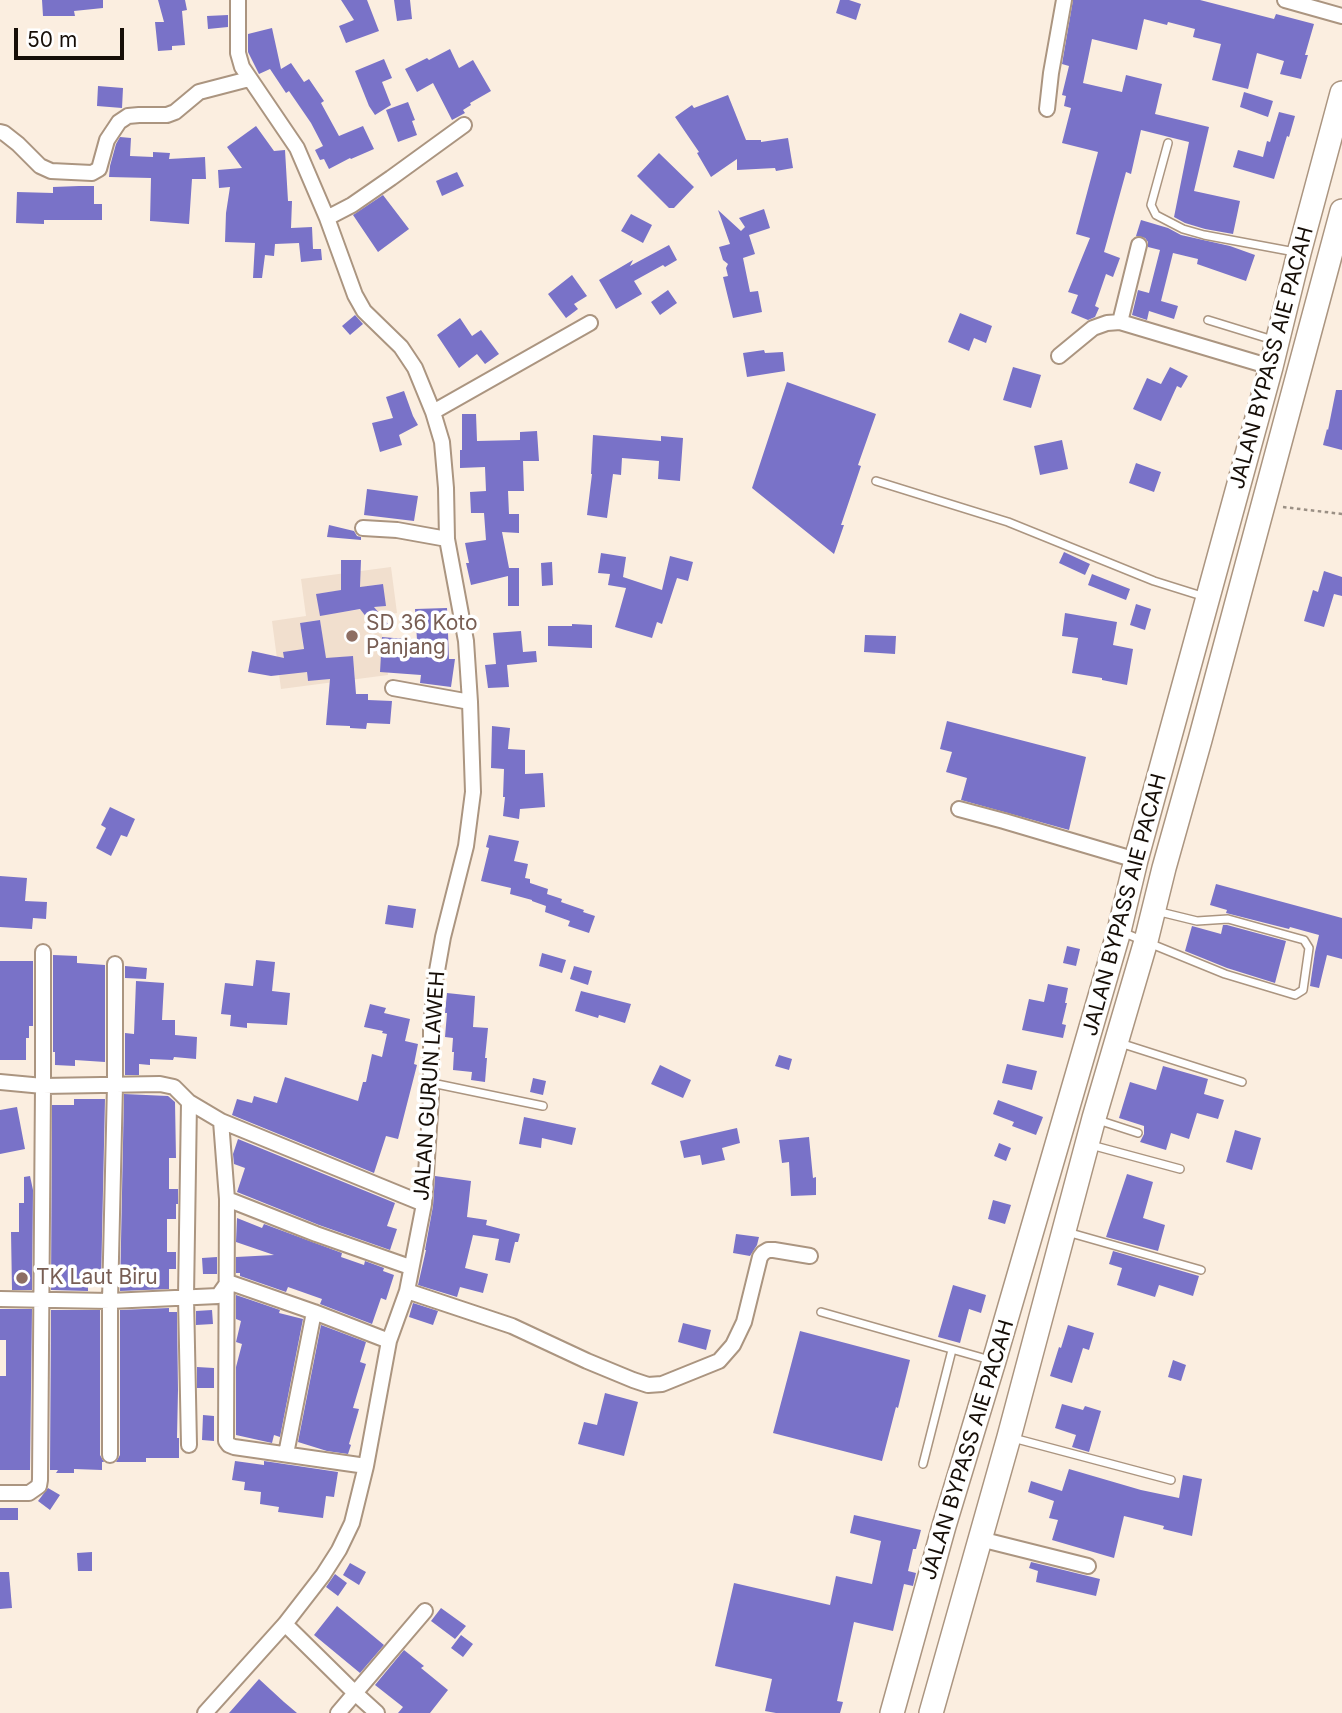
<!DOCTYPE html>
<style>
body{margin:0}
#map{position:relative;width:1342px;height:1713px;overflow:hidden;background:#fbeee0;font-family:Inter,sans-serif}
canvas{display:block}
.scale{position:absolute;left:14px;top:28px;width:110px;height:32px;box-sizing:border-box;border:4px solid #160e07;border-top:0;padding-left:9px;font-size:21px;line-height:24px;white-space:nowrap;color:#160e07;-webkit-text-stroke:5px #fff;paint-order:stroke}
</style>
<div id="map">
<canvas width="1342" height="1713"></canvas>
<div class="scale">50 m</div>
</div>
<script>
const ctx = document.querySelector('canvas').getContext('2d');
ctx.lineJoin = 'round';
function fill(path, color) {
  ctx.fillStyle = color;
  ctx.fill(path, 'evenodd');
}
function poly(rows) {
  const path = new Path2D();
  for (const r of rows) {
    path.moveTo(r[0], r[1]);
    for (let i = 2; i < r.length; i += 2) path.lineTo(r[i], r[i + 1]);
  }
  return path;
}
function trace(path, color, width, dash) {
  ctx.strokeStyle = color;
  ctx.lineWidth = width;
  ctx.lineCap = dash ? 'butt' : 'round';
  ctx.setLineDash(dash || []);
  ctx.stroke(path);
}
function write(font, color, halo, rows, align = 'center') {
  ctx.font = font + ' Inter,sans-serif';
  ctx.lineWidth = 7;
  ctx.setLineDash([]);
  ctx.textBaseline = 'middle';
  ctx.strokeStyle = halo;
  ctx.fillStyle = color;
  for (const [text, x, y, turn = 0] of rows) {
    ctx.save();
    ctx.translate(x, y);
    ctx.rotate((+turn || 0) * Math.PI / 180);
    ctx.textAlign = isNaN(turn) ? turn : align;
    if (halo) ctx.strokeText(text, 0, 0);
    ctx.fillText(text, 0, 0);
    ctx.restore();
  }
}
fill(poly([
 [391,567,397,613,379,616,388,675,281,689,272,621,306,616,301,579],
 [382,584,385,606,320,615,317,594],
 [320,620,328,679,308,681,300,623],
 [353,656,355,678,335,679,333,658]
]), '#f1dfce');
fill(poly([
 [42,0,103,0,103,8,74,11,75,16,43,16],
 [158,0,185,0,187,10,182,11,185,45,172,46,172,50,158,51,155,22,164,22],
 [341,0,367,0,379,31,346,43,339,26,354,20],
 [394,0,410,0,412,19,397,21],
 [840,0,849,0,861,4,856,20,836,13],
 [1073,0,1200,0,1274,19,1276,14,1314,24,1305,55,1308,55,1301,79,1280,74,1284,61,1257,53,1248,89,1212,80,1221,44,1193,37,1195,29,1168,22,1167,25,1144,19,1137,50,1092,39,1083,83,1122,92,1126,75,1162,84,1155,114,1209,127,1194,191,1240,201,1233,234,1205,229,1185,223,1174,217,1189,142,1141,130,1131,174,1126,172,1104,252,1120,258,1113,277,1106,274,1095,306,1099,308,1095,317,1088,320,1071,313,1078,295,1068,292,1090,238,1076,234,1098,152,1062,143,1071,108,1064,106,1066,96,1062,95,1069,66,1062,64],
 [228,15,228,27,208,29,207,16],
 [272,28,281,69,291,63,304,82,309,79,324,101,321,103,339,136,363,126,374,149,351,159,350,158,329,169,324,159,320,160,315,150,323,146,311,123,289,91,286,93,270,69,259,74,248,52,248,34],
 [450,49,459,68,473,60,491,91,470,103,471,105,463,110,465,113,452,120,433,83,417,92,405,69,427,58,429,60],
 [384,59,392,78,382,82,391,105,375,115,369,106,355,71],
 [98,86,123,88,122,108,97,106],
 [1244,92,1273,101,1268,117,1240,107],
 [728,95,746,140,761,140,761,142,788,138,793,168,776,171,775,168,737,170,737,159,711,177,697,153,699,152,675,117,692,105,694,108],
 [408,102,415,120,412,121,417,135,398,142,386,110],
 [1279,112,1295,116,1289,137,1287,136,1274,179,1233,167,1238,150,1263,157,1267,141,1270,142],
 [256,126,274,151,285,150,288,201,292,201,291,228,312,227,313,249,321,249,322,260,301,262,299,243,275,244,274,256,265,255,262,278,253,278,255,243,225,242,226,213,230,187,219,188,218,170,242,168,227,147],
 [120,137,131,138,130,156,153,157,153,152,170,153,169,159,205,157,206,179,192,179,189,224,150,221,151,178,109,177,110,166,116,144],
 [659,153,694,187,674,208,669,208,637,176],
 [457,172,464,186,442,196,436,181],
 [79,186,94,186,94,204,102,204,102,220,44,220,44,224,16,223,17,192,53,193,53,187],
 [383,195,409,229,378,252,353,215],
 [764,209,770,228,749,235,755,254,743,258,750,292,758,291,762,312,733,318,723,277,728,276,726,268,728,264,723,260,719,247,730,244,718,210,741,231,745,227,739,218],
 [631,214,652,225,643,243,621,231],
 [1141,220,1168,228,1181,235,1230,246,1255,255,1246,281,1197,264,1198,259,1173,253,1161,301,1178,306,1174,319,1149,311,1147,320,1132,315,1138,290,1149,293,1160,250,1148,247,1148,242,1145,238,1136,236],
 [669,245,677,260,665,267,663,265,634,281,642,294,616,309,599,280,633,260,630,266],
 [572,275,587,296,574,304,578,309,566,318,548,294],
 [668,290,677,303,660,315,651,302],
 [960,313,992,326,986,343,974,338,969,351,948,342],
 [355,315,363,324,350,335,342,326],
 [460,318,472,336,481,330,499,354,485,364,477,354,459,368,437,335],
 [764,350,765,353,783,352,785,371,747,377,743,353],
 [1013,367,1041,375,1031,408,1003,400],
 [1170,367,1188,376,1181,388,1177,386,1161,421,1133,409,1147,378,1161,384],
 [787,382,876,414,858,465,861,466,841,525,844,525,834,554,752,488],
 [1336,390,1342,390,1342,450,1323,445,1327,429,1328,430],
 [404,391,413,416,418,425,399,435,402,445,380,452,372,423,393,418,386,397],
 [462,414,476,414,477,441,520,440,520,432,537,431,539,461,523,461,524,491,508,491,509,514,519,514,519,533,502,532,509,568,519,568,519,606,508,606,508,576,471,585,466,563,469,563,465,543,486,540,484,513,471,513,470,492,486,491,485,467,460,468,460,450,462,450],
 [593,435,661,441,661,436,683,438,680,481,658,479,659,461,622,458,621,475,613,474,607,518,587,515,592,474,591,474],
 [1062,440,1068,469,1040,475,1034,446],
 [1136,463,1161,472,1154,492,1129,483],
 [367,489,418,496,414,521,364,515],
 [329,525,354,531,357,536,361,537,361,540,327,537],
 [1064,552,1090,564,1085,575,1059,563],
 [601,553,626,557,623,577,662,590,670,556,693,562,688,581,677,578,662,624,657,622,652,638,615,627,626,588,608,585,610,574,598,573],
 [341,560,361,560,360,587,383,584,386,606,374,607,388,624,378,632,360,609,320,616,316,594,341,590],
 [552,562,553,585,542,586,541,563],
 [1324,571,1342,577,1342,596,1334,594,1324,627,1304,621,1313,590,1318,592],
 [1092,574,1130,589,1126,600,1088,585],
 [1136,604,1151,609,1145,630,1130,625],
 [447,608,449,659,455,659,451,687,420,683,421,675,380,672,382,637,417,640,415,609],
 [1065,613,1117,622,1113,645,1133,649,1127,685,1102,680,1102,678,1072,673,1078,638,1062,636],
 [320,620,326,658,353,656,356,694,368,694,368,700,392,701,390,724,367,723,366,729,350,728,350,726,326,725,330,679,308,681,307,672,271,676,248,672,252,651,284,658,283,652,304,649,300,623],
 [572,624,592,625,592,648,548,646,548,626,572,626],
 [521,631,523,652,536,651,537,662,507,665,509,687,488,688,485,665,496,664,493,633],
 [865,635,896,636,895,654,864,652],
 [947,721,1086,757,1069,830,961,800,967,778,946,772,952,752,940,749],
 [492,726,510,728,508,749,525,750,525,774,543,773,545,807,520,809,519,819,503,816,505,797,503,797,504,769,491,768],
 [110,807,135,819,127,837,121,835,111,856,96,848,106,828,101,825],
 [489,835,519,841,514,861,528,864,525,878,530,879,530,883,548,889,547,894,562,899,561,902,584,910,583,912,595,916,589,933,568,926,570,921,545,912,546,906,532,901,532,900,510,894,511,888,481,881,489,848,486,847],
 [0,876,27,878,25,901,47,902,46,919,33,918,32,929,0,927],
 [1216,884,1342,918,1342,959,1327,955,1319,988,1310,986,1315,952,1319,935,1290,927,1289,929,1226,913,1227,910,1210,905],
 [388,905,416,909,413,928,385,924],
 [1223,925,1227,925,1286,941,1275,983,1227,968,1185,951,1192,926,1221,934],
 [1067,946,1080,949,1076,966,1063,963],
 [542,953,566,960,562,973,539,966],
 [53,955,77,956,77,963,105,965,105,1062,75,1060,75,1066,55,1065,55,1052,53,1052],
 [256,960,275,962,272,991,290,993,287,1025,247,1023,247,1028,230,1026,231,1015,221,1014,225,983,253,986],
 [0,961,33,961,33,1026,29,1026,29,1038,26,1038,26,1060,0,1060],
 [125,966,147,968,146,979,125,978],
 [574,966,592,971,588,985,570,979],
 [136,981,164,983,162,1020,175,1020,175,1035,197,1037,196,1059,174,1057,173,1060,150,1059,150,1065,139,1064,139,1075,125,1075,125,1033,134,1034],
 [1048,984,1068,988,1065,1003,1067,1003,1062,1024,1066,1025,1063,1038,1022,1030,1029,999,1044,1002],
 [581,991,631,1004,625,1023,599,1015,598,1018,575,1011],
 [447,993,475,996,473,1027,488,1028,485,1058,487,1058,485,1082,471,1080,472,1072,453,1070,454,1052,452,1052,453,1038,445,1037,447,1013,445,1013],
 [370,1004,386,1008,384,1013,410,1019,405,1041,418,1044,414,1064,417,1065,398,1139,386,1136,374,1173,232,1115,237,1099,252,1103,254,1096,277,1103,285,1077,358,1101,363,1082,366,1082,372,1054,382,1057,387,1034,382,1033,383,1031,364,1027],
 [779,1055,792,1059,789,1070,775,1066],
 [1007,1064,1037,1071,1032,1090,1002,1083],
 [660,1065,691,1080,683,1098,651,1084],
 [1163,1066,1208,1079,1204,1094,1224,1100,1218,1119,1197,1113,1189,1139,1171,1133,1166,1150,1140,1142,1144,1134,1144,1126,1119,1118,1130,1082,1156,1090],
 [533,1078,546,1081,543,1095,530,1092],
 [124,1094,168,1096,175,1102,176,1158,169,1158,169,1189,178,1189,178,1204,176,1204,176,1219,167,1219,167,1252,176,1252,176,1269,169,1269,169,1289,120,1291],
 [74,1099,105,1099,101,1282,88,1282,88,1291,51,1290,52,1105,74,1105],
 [998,1100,1043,1117,1036,1135,1012,1126,1014,1122,993,1114],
 [17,1107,25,1149,0,1154,0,1110],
 [524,1117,576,1128,572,1145,542,1138,541,1148,519,1144],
 [737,1128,740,1143,722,1148,725,1160,702,1165,700,1155,684,1158,680,1141],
 [1235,1130,1261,1138,1252,1170,1226,1162],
 [809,1137,813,1178,816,1177,816,1195,791,1196,789,1162,782,1163,779,1140],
 [238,1139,395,1203,387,1226,397,1229,390,1250,319,1225,237,1192,245,1168,234,1164,233,1154],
 [999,1143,1011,1148,1006,1161,994,1156],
 [1127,1174,1153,1182,1143,1218,1165,1225,1158,1251,1106,1237],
 [30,1176,33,1190,32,1290,12,1290,11,1232,19,1232,19,1203,24,1203,24,1177],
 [435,1176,471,1181,467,1217,487,1220,486,1225,520,1234,518,1242,515,1242,510,1263,495,1260,499,1239,473,1235,465,1268,488,1274,483,1293,460,1287,457,1297,418,1285,426,1250,425,1250,433,1206],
 [993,1200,1011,1205,1005,1224,988,1219],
 [237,1218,262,1228,264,1224,342,1253,341,1257,364,1265,365,1261,384,1268,383,1271,394,1275,386,1300,381,1298,372,1324,320,1304,322,1299,288,1287,286,1292,240,1276,240,1273,236,1273,236,1257,274,1255,236,1242],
 [736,1234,759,1237,757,1245,750,1256,733,1253],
 [1113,1251,1199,1276,1193,1296,1159,1285,1155,1297,1117,1285,1122,1268,1109,1264],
 [217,1257,217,1274,203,1274,202,1258],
 [953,1285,986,1295,981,1313,969,1309,960,1343,938,1337],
 [236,1295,280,1310,279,1313,303,1319,280,1437,274,1435,272,1443,236,1435,236,1367,242,1344,236,1342,241,1321,236,1319],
 [413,1303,438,1311,433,1325,409,1317],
 [169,1308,169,1312,177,1312,178,1390,177,1438,179,1438,179,1458,146,1458,146,1462,116,1462,120,1455,120,1310],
 [0,1309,32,1309,30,1470,0,1470,0,1376,6,1376,6,1340,0,1340],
 [51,1310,100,1310,100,1455,104,1462,102,1462,102,1470,74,1469,74,1473,56,1473,58,1470,50,1470],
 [212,1310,213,1324,196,1325,196,1311],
 [683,1323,711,1330,706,1350,678,1342],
 [321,1325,366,1342,360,1362,366,1364,353,1408,359,1409,349,1444,351,1445,348,1454,327,1451,298,1442],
 [1068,1325,1094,1333,1089,1350,1083,1348,1072,1383,1050,1376,1059,1347,1061,1348],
 [800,1331,910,1360,898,1408,896,1407,882,1461,773,1433],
 [1173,1360,1186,1365,1181,1381,1168,1377],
 [197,1367,214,1368,214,1388,197,1388],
 [605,1393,638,1402,624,1456,578,1444,584,1422,597,1425],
 [1062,1404,1083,1410,1085,1406,1101,1411,1089,1452,1072,1447,1076,1435,1055,1428],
 [203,1415,214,1416,214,1441,202,1440],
 [235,1461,264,1465,264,1461,338,1472,334,1497,326,1496,323,1518,278,1512,279,1507,260,1504,261,1492,244,1490,245,1482,232,1480],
 [1069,1469,1141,1490,1179,1498,1183,1475,1202,1479,1192,1536,1163,1529,1164,1526,1124,1516,1114,1558,1052,1540,1058,1520,1049,1518,1054,1501,1028,1492,1031,1481,1062,1491],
 [48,1488,60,1495,50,1510,38,1501],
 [0,1508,18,1508,18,1520,0,1520],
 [854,1515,921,1530,916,1549,913,1549,908,1571,916,1573,913,1586,904,1584,893,1631,854,1622,837,1701,843,1702,840,1713,776,1713,765,1711,772,1679,715,1666,734,1583,830,1605,836,1576,872,1584,881,1541,850,1533],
 [92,1552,92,1571,78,1571,77,1553],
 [1031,1562,1100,1579,1096,1596,1036,1582,1038,1571,1029,1568],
 [350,1563,366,1572,359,1585,343,1575],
 [0,1572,9,1572,12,1608,0,1609],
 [335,1574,347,1583,338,1596,326,1587],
 [337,1606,384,1645,360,1673,314,1635],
 [441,1608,466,1626,455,1639,431,1621],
 [461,1635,473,1644,463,1657,451,1648],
 [404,1650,424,1666,421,1668,448,1690,430,1713,398,1713,403,1707,375,1685],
 [259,1679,284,1702,297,1713,229,1713]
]), '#7972c8');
const service = poly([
 [1168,143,1151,205,1156,215,1183,229,1204,235,1295,252],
 [1208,320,1273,340],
 [876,481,1008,522,1154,581,1205,597],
 [1122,932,1225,974,1295,995,1303,990,1309,948,1304,940,1228,919,1197,921,1156,911],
 [1120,1043,1242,1082],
 [432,1083,543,1106],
 [1098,1120,1138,1133],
 [1091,1145,1180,1169],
 [1067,1232,1201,1270],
 [821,1312,990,1360],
 [1013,1438,1171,1480],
 [923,1464,952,1350]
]);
const minor = poly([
 [1285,0,1342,16],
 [1047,109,1051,73,1064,0],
 [0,132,4,133,18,144,40,166,51,171,92,173,99,169,107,140,119,122,128,116,139,115,167,115,175,112,199,92,249,79],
 [327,218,352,205,391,178,464,125],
 [1120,322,1139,245],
 [1059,356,1093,328,1107,323,1120,322,1271,367],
 [433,412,590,323],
 [363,528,397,530,447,539],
 [393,688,470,702],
 [959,809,1004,821,1136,860],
 [43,952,43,1086,160,1084,174,1087,189,1102,221,1121,424,1204],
 [0,1082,43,1086,40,1480,39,1486,29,1493,0,1493],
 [221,1121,227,1199,226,1441,229,1445,234,1447,366,1466],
 [227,1199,316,1234,410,1267],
 [407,1291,512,1326,587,1361,633,1380,648,1385,662,1384,719,1361,733,1345,744,1322,760,1257,763,1253,768,1250,774,1250,810,1256],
 [0,1299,110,1301,218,1296,228,1282,314,1312,389,1341],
 [189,1445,186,1297,189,1102],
 [286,1454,314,1312],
 [110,1455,110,1301,115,1085,115,964],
 [980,1539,1088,1566],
 [285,1624,355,1693,377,1713],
 [205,1713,285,1624,323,1575,339,1550,352,1523,366,1466,389,1341,407,1291,424,1204,431,1097,431,1030,435,982,443,937,466,846,473,792,470,702,466,641,447,539,446,488,442,442,433,412,415,368,401,347,364,311,355,295,327,218,297,148,242,67,238,53,238,0],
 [338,1713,425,1611]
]);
const trunk = poly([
 [892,1713,944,1526,994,1361,1119,931,1136,860,1271,367,1299,253,1342,93],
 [931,1713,1009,1437,1094,1118,1146,941,1164,868,1200,740,1342,211]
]);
trace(service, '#ab9580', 10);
trace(minor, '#ab9580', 18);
trace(trunk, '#ab9580', 26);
trace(poly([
 [1283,507,1342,514]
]), '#9b9085', 2.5, [3.5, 3.5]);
trace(service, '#fff', 7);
trace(minor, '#fff', 14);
trace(trunk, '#fff', 23);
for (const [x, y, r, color] of [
 [352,636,7,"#8d6e63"],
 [22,1278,7,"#8d6e63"]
]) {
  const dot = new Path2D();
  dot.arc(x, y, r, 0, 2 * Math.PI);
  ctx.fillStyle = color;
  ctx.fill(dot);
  trace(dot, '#fff', 2.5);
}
write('21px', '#160e07', '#fff', [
 ["JALAN BYPASS AIE PACAH",1272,358,-75],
 ["JALAN BYPASS AIE PACAH",1125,905,-75],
 ["JALAN GURUN LAWEH",430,1086,-86],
 ["JALAN BYPASS AIE PACAH",968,1450,-73]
]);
write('21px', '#785e54', '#fff', [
 ["SD 36 Koto",366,624],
 ["Panjang",366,648],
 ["TK Laut Biru",36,1278]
], 'left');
</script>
